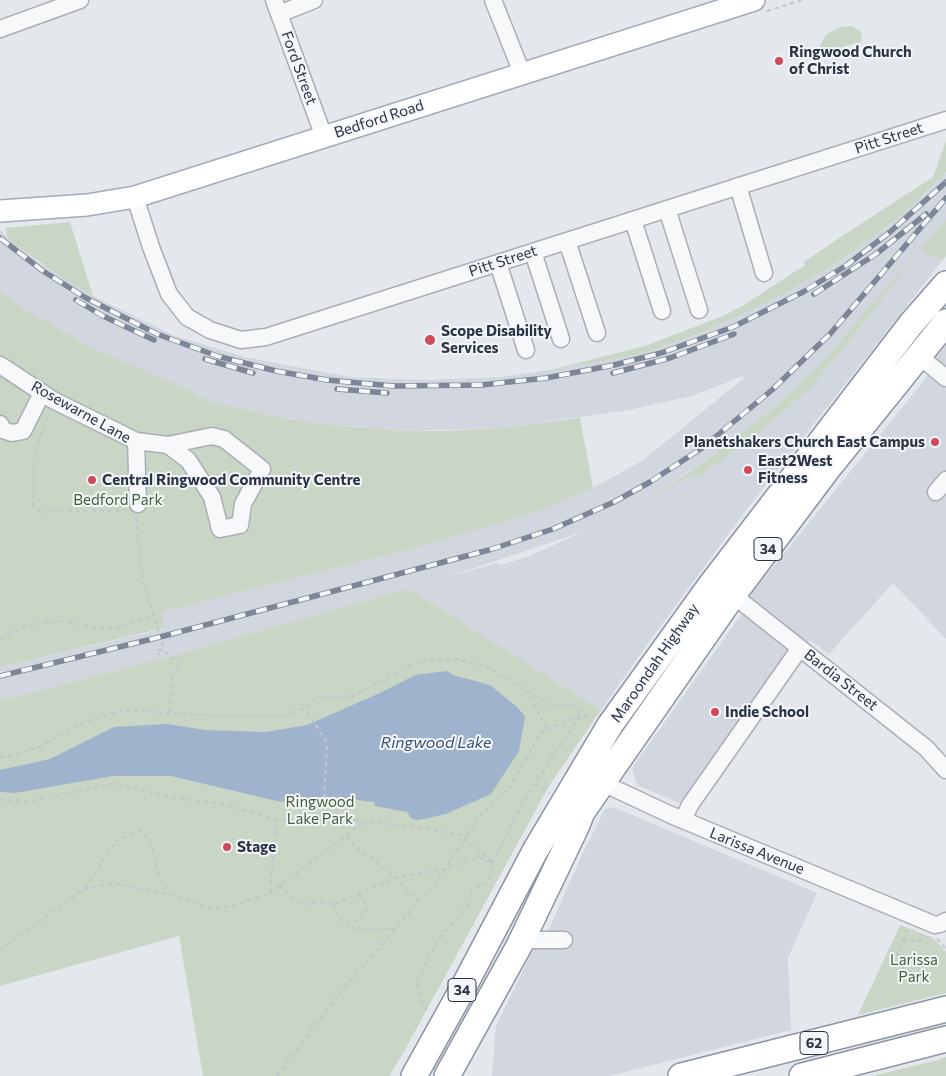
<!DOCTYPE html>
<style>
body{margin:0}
canvas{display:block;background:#e4e7ec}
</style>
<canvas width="946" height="1076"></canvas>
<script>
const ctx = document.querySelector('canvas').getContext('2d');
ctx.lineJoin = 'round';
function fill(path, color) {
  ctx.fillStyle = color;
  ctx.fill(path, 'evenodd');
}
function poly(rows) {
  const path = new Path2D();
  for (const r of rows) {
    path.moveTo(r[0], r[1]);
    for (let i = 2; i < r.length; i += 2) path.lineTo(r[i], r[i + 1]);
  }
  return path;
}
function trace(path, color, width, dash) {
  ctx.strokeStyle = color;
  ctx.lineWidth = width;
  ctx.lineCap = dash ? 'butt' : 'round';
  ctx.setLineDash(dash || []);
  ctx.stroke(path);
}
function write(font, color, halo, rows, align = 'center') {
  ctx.font = font + ' Commissioner,sans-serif';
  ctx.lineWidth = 4;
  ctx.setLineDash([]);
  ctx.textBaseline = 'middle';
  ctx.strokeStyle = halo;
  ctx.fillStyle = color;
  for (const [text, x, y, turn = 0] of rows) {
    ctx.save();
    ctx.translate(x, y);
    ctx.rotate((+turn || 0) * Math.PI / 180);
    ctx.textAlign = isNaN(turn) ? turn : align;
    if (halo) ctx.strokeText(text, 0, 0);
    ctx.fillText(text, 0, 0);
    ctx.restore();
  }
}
fill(poly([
 [946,172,946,220,920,250,942,261,747,509,648,643,601,710,409,589,172,656,0,701,0,667,164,629,160,612,411,549,546,509,593,488,642,461,744,378,742,376,726,383,691,396,629,410,503,428,405,431,338,426,293,420,214,403,181,386,92,348,28,311,0,291,0,230,14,244,39,263,93,296,175,336,244,357,350,377,426,380,501,377,550,370,638,355,699,334,784,294,830,267,869,240,904,213],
 [913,259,851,339,756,435,700,476,695,472,652,497,734,440,780,402,817,367],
 [585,531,527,557,500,565,497,563,441,579],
 [946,343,946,639,893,583,829,654,810,640,693,809,637,785,632,768,739,618,753,592,926,378,938,354],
 [613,807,817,893,788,958,791,1030,609,1076,492,1076,496,1026,537,942,549,929,582,855,605,809]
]), '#d2d6de');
fill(poly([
 [852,26,861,32,862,37,861,42,838,48,828,54,822,53,820,45,827,34,841,27],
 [946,141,946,172,904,213,869,240,830,267,784,294,699,334,638,355,550,370,645,346,723,316,744,305,805,265,804,262,836,240,933,177],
 [946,220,946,256,942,261,920,250,851,339,809,389,756,435,700,476,695,473,640,505,682,477,734,440,780,402,817,367],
 [70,222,93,296,64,279,14,244,8,238,5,228],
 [0,291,28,311,92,348,181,386,214,403,293,420,338,426,404,431,442,431,503,428,580,418,593,488,546,509,411,549,161,612,164,628,0,667],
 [409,589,601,710,549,786,402,1055,389,1076,203,1076,179,936,0,986,0,701,172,656],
 [900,925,933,938,946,952,946,993,858,1015],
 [946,1057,946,1076,872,1076,938,1060]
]), '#c9d6c5');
fill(poly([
 [447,671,453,675,490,685,516,706,525,716,519,751,491,794,446,814,419,820,412,819,407,812,375,806,374,802,334,797,329,807,277,801,171,776,113,776,15,793,0,792,0,770,50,759,114,727,167,724,205,730,265,732,307,725,382,692,415,675]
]), '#9fb4cc');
const minor = poly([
 [274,0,324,137],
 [493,0,522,73],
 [279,14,314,0],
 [0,29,80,0],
 [738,186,764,273],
 [135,197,151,247,169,294,187,317,210,330,241,340,266,337,946,120],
 [667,209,699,310],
 [633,220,662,311],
 [567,241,597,333],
 [533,252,561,339],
 [498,263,526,350],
 [919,356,946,378],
 [0,365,53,400,136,441,138,504],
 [0,424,3,430,12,433,23,431,42,393],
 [136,441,168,445,212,436,224,439,262,469,243,504,240,525,220,529,212,497,188,460,168,445],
 [936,492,946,480],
 [733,595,926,748,946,770],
 [594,779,671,815,935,925,940,924,946,921],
 [683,820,690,805,800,648],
 [519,946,531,940,564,940]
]);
const major = poly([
 [0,211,87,205,135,197,754,0]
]);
const highway = poly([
 [414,1076,463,988,535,851,610,725,710,586,911,324,946,284],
 [447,1076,519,946,576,827,582,812,733,595,826,471,946,322],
 [681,1076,946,1009],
 [802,1076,946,1039]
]);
trace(minor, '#a9aeb7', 19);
trace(major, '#a3abb8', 24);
trace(highway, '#8b94a3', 28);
trace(poly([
 [767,11,803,0],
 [47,417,35,451,33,506,40,512,126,510],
 [136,518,143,581,164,649,157,651,158,654,165,652,179,665,173,677,171,689,170,713,202,715,284,716,305,708,316,697,352,696,409,666,429,660,457,659,487,667,548,704,574,706,578,708,580,716,526,797,492,863,490,876,487,883,471,890,468,905,439,939,421,972,417,981,418,988,422,1003,428,1012],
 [0,639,21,628,47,622,65,621,96,628,115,628,154,616],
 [547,729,580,716,594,716],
 [0,757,7,757,39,747,84,722,124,710,170,713],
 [535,784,550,793],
 [0,800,31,801,115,783,168,797,224,804,276,820,323,818],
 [347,836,355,848,374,859,379,866,397,877,406,891,417,900],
 [467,836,477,819,511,786,539,735,547,729,531,698,530,694],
 [464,839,493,862],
 [280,885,289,896,301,905,320,902,333,904,345,900,397,877,444,869,479,857,492,863],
 [85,888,116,841,140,831,151,843,159,874,167,894],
 [270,892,276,820],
 [333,904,341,920,346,923,361,919,366,912,365,902,359,894],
 [346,923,349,928,395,929],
 [937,939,946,949],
 [903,941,908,929],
 [0,950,84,889,114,883,167,894,210,908,233,906,270,893,364,822],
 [919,976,901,967,897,959,898,950,903,941,919,941,929,937],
 [277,1076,339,994,396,929,418,901,434,885,464,839,467,836,412,826,323,818,327,743,305,708]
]), '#c2c5cb', 2, [4, 4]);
trace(minor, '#f7f8fa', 16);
trace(major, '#fff', 21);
trace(highway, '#fff', 25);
const rail = poly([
 [0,238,43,271,86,298,157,334,217,356,276,371,327,380,393,386,481,385,546,378,614,365,661,353,733,327,803,292,847,265,890,232,946,182],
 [814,294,876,254,926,214],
 [76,300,103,316,154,340],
 [205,359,253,373],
 [613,373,670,358,734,334],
 [337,389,387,393],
 [0,676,160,637,489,550,553,529,614,502,650,482,702,448,772,390,830,334,946,198]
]);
trace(rail, '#7d8696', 5.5);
trace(rail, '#f4f6f9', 4, [11]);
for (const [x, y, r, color] of [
 [779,61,5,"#d1495b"],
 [430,340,6,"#d1495b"],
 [935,442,5,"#d1495b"],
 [748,470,5,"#d1495b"],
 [92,480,5,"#d1495b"],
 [715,712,5,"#d1495b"],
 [227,847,5,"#d1495b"]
]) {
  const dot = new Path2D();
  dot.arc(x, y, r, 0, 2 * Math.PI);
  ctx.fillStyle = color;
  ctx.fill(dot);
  trace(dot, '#f4f6f9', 2);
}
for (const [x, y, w] of [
 [768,549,28],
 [462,990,28],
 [814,1043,28]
]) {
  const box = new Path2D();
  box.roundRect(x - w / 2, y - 11.5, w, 23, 4);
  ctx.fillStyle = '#f4f6f9';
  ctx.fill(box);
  trace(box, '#2b3445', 1);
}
write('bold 14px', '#2b3445', null, [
 ["34",768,549],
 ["34",462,990],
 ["62",814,1043]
]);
write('bold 15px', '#2b3445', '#f4f6f9', [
 ["Ringwood Church",789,52],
 ["of Christ",789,69],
 ["Scope Disability",441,331],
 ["Services",441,348],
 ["Planetshakers Church East Campus",925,442,"right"],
 ["East2West",758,461],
 ["Fitness",758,478],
 ["Central Ringwood Community Centre",102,480],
 ["Indie School",725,712],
 ["Stage",237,847]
], 'left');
write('15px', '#2b3445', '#f4f6f9', [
 ["Ford Street",299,68,70],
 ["Bedford Road",379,119,-18],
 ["Pitt Street",889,138,-18],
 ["Pitt Street",503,261,-18],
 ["Rosewarne Lane",81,412,29],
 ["Maroondah Highway",655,663,-55],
 ["Bardia Street",841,680,38],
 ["Larissa Avenue",757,851,22]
]);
write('15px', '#3f6138', '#f4f6f9', [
 ["Bedford Park",118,500],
 ["Ringwood",320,802],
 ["Lake Park",320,819],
 ["Larissa",914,960],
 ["Park",914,977]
]);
write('italic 16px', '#34527a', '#f4f6f9', [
 ["Ringwood Lake",436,743]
]);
</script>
